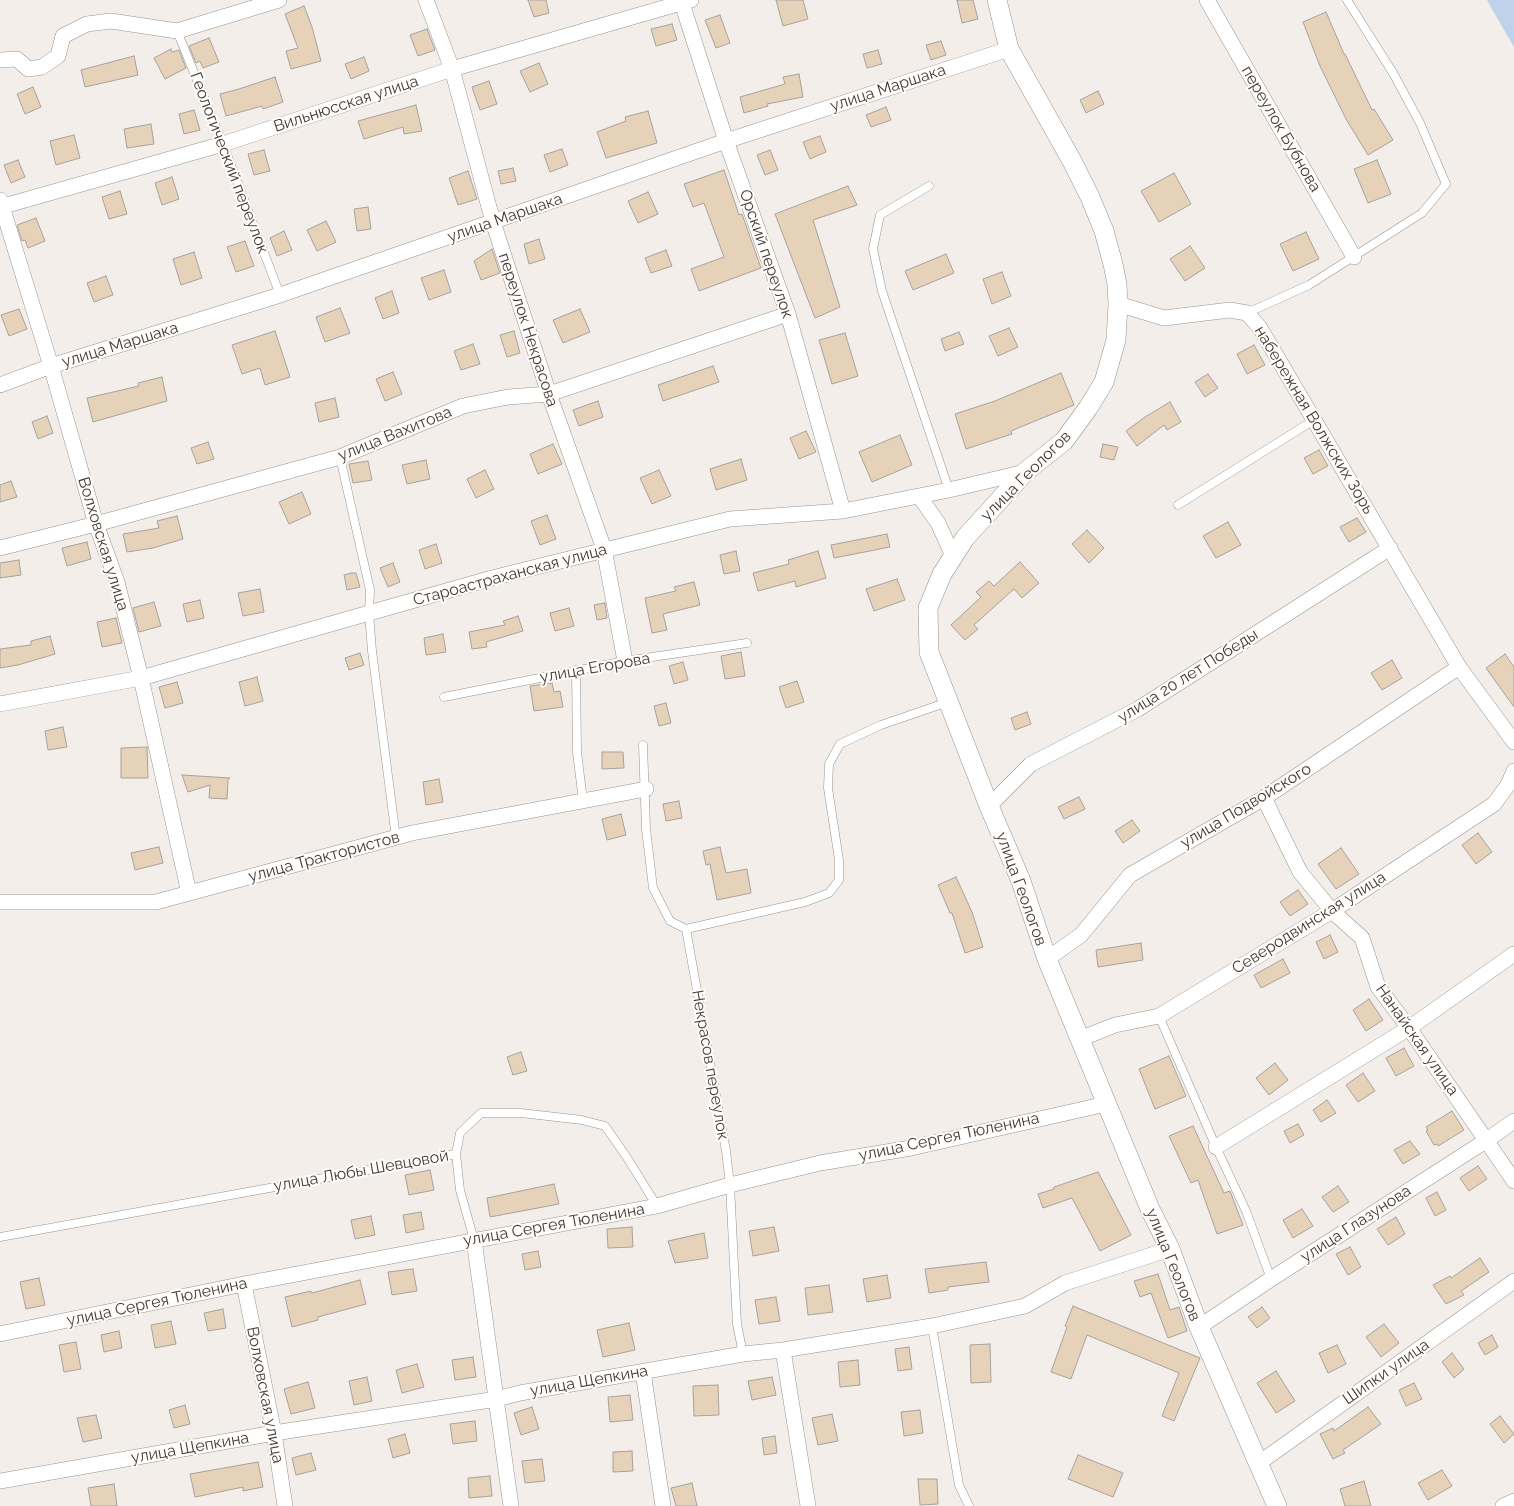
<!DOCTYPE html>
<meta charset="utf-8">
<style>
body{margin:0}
canvas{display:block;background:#f3eee9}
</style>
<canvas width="1514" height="1506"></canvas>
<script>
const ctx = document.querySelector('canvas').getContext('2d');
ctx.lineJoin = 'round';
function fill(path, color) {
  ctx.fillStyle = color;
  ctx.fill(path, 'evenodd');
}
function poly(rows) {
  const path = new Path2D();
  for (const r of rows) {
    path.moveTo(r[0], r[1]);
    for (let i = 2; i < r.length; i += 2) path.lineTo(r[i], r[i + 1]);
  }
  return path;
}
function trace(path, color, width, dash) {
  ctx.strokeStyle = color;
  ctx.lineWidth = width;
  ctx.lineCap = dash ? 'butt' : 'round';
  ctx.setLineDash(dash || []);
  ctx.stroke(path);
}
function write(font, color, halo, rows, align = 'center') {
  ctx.font = font + ' Raleway,sans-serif';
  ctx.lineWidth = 4;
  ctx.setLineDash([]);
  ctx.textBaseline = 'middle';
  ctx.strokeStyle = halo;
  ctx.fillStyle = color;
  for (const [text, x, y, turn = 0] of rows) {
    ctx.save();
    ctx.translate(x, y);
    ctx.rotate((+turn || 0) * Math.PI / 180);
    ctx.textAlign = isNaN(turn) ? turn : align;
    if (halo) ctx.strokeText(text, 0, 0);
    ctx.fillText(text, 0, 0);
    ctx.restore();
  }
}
fill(poly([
 [1487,0,1514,0,1514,47,1493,11]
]), '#bed2ea');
const building = poly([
 [528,0,546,0,549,13,534,17,528,0],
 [776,0,803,0,808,19,783,26,776,0],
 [957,0,973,0,978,19,962,23,957,0],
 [304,6,312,27,321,61,291,69,286,51,298,48,285,14,304,6],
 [1326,12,1344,54,1345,54,1372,110,1374,109,1393,140,1368,155,1346,119,1320,66,1303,22,1326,12],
 [720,15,730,43,716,48,705,20,720,15],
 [672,24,677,40,656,46,651,29,672,24],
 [427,29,435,50,418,56,410,35,427,29],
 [209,38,219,62,203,68,200,61,196,63,189,46,209,38],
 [941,41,946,55,931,60,926,45,941,41],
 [171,49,172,52,179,50,186,68,165,79,154,58,171,49],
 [878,50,882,64,867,68,863,54,878,50],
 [134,56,138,75,85,87,81,70,134,56],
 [364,57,369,71,351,79,345,64,364,57],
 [539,63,548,84,530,92,520,71,539,63],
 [799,74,803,97,767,104,768,106,744,113,740,97,785,84,783,77,799,74],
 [275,77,283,102,263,109,262,106,226,116,220,94,239,89,275,77],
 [489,81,497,104,480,110,472,87,489,81],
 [33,87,41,107,25,114,17,94,33,87],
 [1098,91,1104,104,1086,113,1080,100,1098,91],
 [416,105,422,131,404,134,403,127,364,139,358,121,416,105],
 [886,107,891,120,871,127,866,115,886,107],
 [194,110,200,130,184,134,179,114,194,110],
 [648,111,657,143,606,158,597,132,626,121,625,117,648,111],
 [151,124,154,144,127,148,124,129,151,124],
 [74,135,80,158,56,165,50,141,74,135],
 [820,136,826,152,810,159,803,142,820,136],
 [562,149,568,165,550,172,544,155,562,149],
 [264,150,270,171,254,175,248,154,264,150],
 [770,150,778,170,765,175,757,155,770,150],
 [18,160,25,177,11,183,4,165,18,160],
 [1377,160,1391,194,1368,203,1354,169,1377,160],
 [513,168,516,181,501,184,498,171,513,168],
 [724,170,739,215,742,214,761,268,699,291,691,269,724,257,704,203,693,207,684,184,724,170],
 [468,171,477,199,458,205,449,178,468,171],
 [1174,173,1191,204,1159,222,1141,191,1174,173],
 [172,177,179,199,162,205,155,183,172,177],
 [848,186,857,205,813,220,840,307,815,318,775,214,848,186],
 [120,191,127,214,109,219,102,197,120,191],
 [648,192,658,214,638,223,628,201,648,192],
 [368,207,371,229,357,231,354,209,368,207],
 [36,218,45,241,28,248,25,240,22,241,17,225,36,218],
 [326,221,336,242,317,251,307,230,326,221],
 [284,231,292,250,277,256,270,238,284,231],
 [1306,232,1319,259,1293,271,1280,244,1306,232],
 [539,239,545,259,529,264,524,244,539,239],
 [245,241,254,266,236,272,227,247,245,241],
 [1190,246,1205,268,1185,281,1170,259,1190,246],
 [492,249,500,273,481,280,474,261,492,249],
 [666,250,672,266,651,273,645,258,666,250],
 [194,252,202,278,181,285,173,259,194,252],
 [946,254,954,273,913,290,905,271,946,254],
 [444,270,451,292,429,300,421,278,444,270],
 [1002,272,1011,296,992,304,983,279,1002,272],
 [106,276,113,295,94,302,87,283,106,276],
 [392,291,399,313,383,319,375,298,392,291],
 [340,308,350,333,325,342,316,317,340,308],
 [19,309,27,329,9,336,1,315,19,309],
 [580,309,590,332,563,343,553,320,580,309],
 [1009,328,1018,347,998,356,989,336,1009,328],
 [275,331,290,377,265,385,260,368,242,374,232,345,275,331],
 [514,331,520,353,507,357,500,335,514,331],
 [959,332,964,344,945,351,941,339,959,332],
 [845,333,858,376,832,384,819,340,845,333],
 [473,344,480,364,461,370,454,351,473,344],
 [1254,345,1265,365,1247,374,1237,354,1254,345],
 [713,366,719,382,663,401,658,385,713,366],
 [393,372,402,394,385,401,376,379,393,372],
 [1061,373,1074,405,1011,431,1012,434,966,449,955,414,995,401,1061,373],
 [1208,374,1218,388,1205,397,1195,382,1208,374],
 [162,377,167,401,93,422,87,398,139,386,138,383,162,377],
 [335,398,339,417,319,422,315,403,335,398],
 [598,401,603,417,579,426,573,410,598,401],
 [1170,402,1181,422,1167,430,1164,425,1137,446,1126,431,1145,417,1170,402],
 [47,416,53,433,38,439,32,422,47,416],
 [806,431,816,452,799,459,790,438,806,431],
 [900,435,912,465,872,482,859,452,900,435],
 [208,442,214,459,197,464,191,448,208,442],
 [553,444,562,464,538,474,530,454,553,444],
 [1103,444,1118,447,1114,460,1100,457,1103,444],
 [1319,450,1328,466,1313,474,1304,458,1319,450],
 [741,459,747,480,716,490,710,469,741,459],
 [426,460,430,479,407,484,402,465,426,460],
 [368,461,372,480,353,483,349,464,368,461],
 [485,470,494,489,476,498,467,479,485,470],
 [659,470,671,496,652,504,640,478,659,470],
 [11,481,17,497,0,502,0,485,11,481],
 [302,492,311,514,289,524,279,502,302,492],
 [547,515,556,539,540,545,531,521,547,515],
 [177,516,183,539,153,548,127,552,123,534,159,528,157,521,177,516],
 [1357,518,1366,532,1349,542,1340,527,1357,518],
 [1228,522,1241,545,1216,558,1203,536,1228,522],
 [1087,530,1104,548,1089,563,1072,544,1087,530],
 [887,534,890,547,834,558,831,545,887,534],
 [87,542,91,559,67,566,62,548,87,542],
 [436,544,442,563,425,569,419,550,436,544],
 [736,551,740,571,724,574,720,555,736,551],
 [818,551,826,578,796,587,795,581,758,591,753,573,789,564,788,560,818,551],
 [19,560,21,575,0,578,0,563,19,560],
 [1020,562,1039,583,1022,598,1014,589,974,625,978,629,965,640,951,625,981,597,976,592,989,581,994,586,1020,562],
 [393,563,400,582,388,587,380,568,393,563],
 [351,573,356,573,360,587,347,590,344,575,351,573],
 [897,579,905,600,874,611,866,589,897,579],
 [694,582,700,605,663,614,667,630,652,633,645,598,676,591,674,587,694,582],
 [260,589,264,612,243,616,238,593,260,589],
 [200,600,204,618,187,622,183,604,200,600],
 [154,602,161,626,139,632,133,608,154,602],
 [605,603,607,618,597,620,594,605,605,603],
 [569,608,574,626,555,631,550,613,569,608],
 [518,616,523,631,486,642,487,647,472,649,469,632,505,625,503,621,518,616],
 [116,618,122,643,102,647,97,622,116,618],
 [443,634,446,652,426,655,424,638,443,634],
 [50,636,55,654,18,665,0,668,0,649,31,645,31,641,50,636],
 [741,652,745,676,725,679,721,656,741,652],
 [360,653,364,665,349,670,345,658,360,653],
 [1505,654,1514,667,1514,707,1486,668,1505,654],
 [1392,660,1402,678,1382,690,1371,673,1392,660],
 [683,662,688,680,674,684,669,666,683,662],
 [257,677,263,701,245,706,239,682,257,677],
 [797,681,804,702,786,708,779,687,797,681],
 [177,682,183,703,165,708,159,687,177,682],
 [552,683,554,692,560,691,563,707,534,711,530,686,552,683],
 [666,703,671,723,659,726,654,706,666,703],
 [1027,712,1031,724,1015,730,1011,718,1027,712],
 [63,727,67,747,48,750,45,731,63,727],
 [147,747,148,778,121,778,121,748,147,747],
 [602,752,623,752,624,768,602,769,602,752],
 [182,775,230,778,228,779,227,799,209,798,210,785,188,792,182,775],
 [439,779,443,802,426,805,423,782,439,779],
 [1079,797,1085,809,1064,819,1058,807,1079,797],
 [679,801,682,818,666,821,663,804,679,801],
 [621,814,626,835,607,840,602,819,621,814],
 [1132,820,1140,831,1123,843,1115,831,1132,820],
 [1478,833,1492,852,1476,864,1462,845,1478,833],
 [159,847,163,863,135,870,131,853,159,847],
 [720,847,726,873,747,869,751,893,717,900,710,864,706,865,703,851,720,847],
 [1341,848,1359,874,1336,889,1318,864,1341,848],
 [956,877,972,912,983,947,965,953,952,913,950,913,938,885,956,877],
 [1298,890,1308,904,1290,916,1280,902,1298,890],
 [1330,935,1338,952,1324,959,1316,942,1330,935],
 [1141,943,1143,960,1098,967,1096,950,1141,943],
 [1283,959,1290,973,1261,988,1254,975,1283,959],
 [1369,999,1383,1020,1366,1031,1353,1010,1369,999],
 [1404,1048,1414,1066,1396,1076,1386,1058,1404,1048],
 [521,1052,527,1071,513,1075,507,1057,521,1052],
 [1169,1056,1186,1096,1155,1109,1139,1069,1169,1056],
 [1275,1063,1288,1080,1269,1095,1256,1078,1275,1063],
 [1363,1073,1375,1091,1358,1102,1346,1085,1363,1073],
 [1327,1100,1336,1113,1321,1122,1313,1110,1327,1100],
 [1452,1111,1464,1130,1438,1146,1437,1144,1434,1145,1426,1131,1428,1130,1426,1127,1452,1111],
 [1298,1124,1304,1135,1290,1143,1284,1131,1298,1124],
 [1193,1126,1224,1193,1230,1191,1243,1225,1217,1234,1198,1180,1191,1183,1169,1136,1193,1126],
 [1410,1141,1420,1154,1403,1164,1394,1150,1410,1141],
 [1478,1166,1487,1179,1469,1191,1460,1178,1478,1166],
 [430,1170,434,1190,409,1195,405,1175,430,1170],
 [1098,1172,1131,1235,1100,1251,1072,1198,1043,1208,1038,1194,1054,1189,1054,1187,1098,1172],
 [554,1184,559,1204,490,1217,487,1198,554,1184],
 [1338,1186,1349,1202,1333,1212,1322,1197,1338,1186],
 [1437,1192,1446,1210,1435,1216,1426,1198,1437,1192],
 [1302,1209,1313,1226,1293,1238,1283,1220,1302,1209],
 [421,1212,424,1229,406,1233,403,1215,421,1212],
 [371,1216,375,1235,355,1239,351,1220,371,1216],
 [1396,1217,1405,1234,1388,1245,1377,1229,1396,1217],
 [632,1227,633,1247,608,1248,607,1229,632,1227],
 [774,1227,779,1251,753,1256,749,1231,774,1227],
 [704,1233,708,1258,675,1263,668,1241,704,1233],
 [1350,1247,1361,1267,1348,1275,1336,1254,1350,1247],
 [538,1251,541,1267,525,1270,522,1254,538,1251],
 [1480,1258,1489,1272,1461,1291,1464,1295,1446,1304,1433,1285,1450,1276,1451,1278,1480,1258],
 [986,1262,989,1282,948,1287,948,1290,929,1293,925,1269,986,1262],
 [413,1269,417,1291,392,1295,388,1272,413,1269],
 [1158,1274,1170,1310,1179,1307,1187,1331,1168,1338,1151,1293,1140,1297,1134,1281,1158,1274],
 [887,1275,891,1298,867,1302,863,1279,887,1275],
 [39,1278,45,1305,26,1309,20,1282,39,1278],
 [360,1280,366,1304,318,1317,318,1320,292,1327,285,1297,311,1291,312,1293,360,1280],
 [829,1285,833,1312,808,1315,805,1288,829,1285],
 [776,1297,780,1321,759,1324,755,1300,776,1297],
 [1073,1306,1200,1358,1174,1421,1162,1416,1179,1373,1087,1335,1071,1379,1051,1372,1067,1327,1065,1326,1073,1306],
 [1262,1307,1270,1318,1257,1328,1248,1317,1262,1307],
 [223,1309,226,1328,208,1331,204,1313,223,1309],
 [171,1321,176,1344,155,1348,151,1325,171,1321],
 [629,1323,635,1350,603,1357,597,1330,629,1323],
 [1384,1324,1399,1343,1381,1357,1366,1337,1384,1324],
 [119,1331,122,1348,104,1352,101,1335,119,1331],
 [1492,1335,1498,1347,1485,1355,1478,1343,1492,1335],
 [76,1342,81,1369,64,1372,59,1345,76,1342],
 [990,1344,991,1382,971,1383,970,1345,990,1344],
 [1337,1345,1346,1364,1328,1373,1319,1353,1337,1345],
 [909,1347,912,1369,898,1371,895,1349,909,1347],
 [1452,1353,1464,1369,1454,1378,1442,1362,1452,1353],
 [473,1357,476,1377,455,1380,452,1360,473,1357],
 [858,1360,860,1385,840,1387,838,1362,858,1360],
 [417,1364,424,1387,402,1393,396,1370,417,1364],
 [1276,1371,1295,1401,1276,1413,1257,1383,1276,1371],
 [367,1377,372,1401,354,1405,349,1381,367,1377],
 [772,1377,776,1395,752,1400,748,1381,772,1377],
 [308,1382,315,1408,291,1414,284,1389,308,1382],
 [1414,1383,1422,1399,1406,1406,1399,1390,1414,1383],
 [718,1385,719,1415,694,1416,693,1386,718,1385],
 [630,1395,633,1420,610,1422,608,1397,630,1395],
 [185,1405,190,1424,174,1428,169,1410,185,1405],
 [532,1407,539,1429,521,1435,514,1413,532,1407],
 [1368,1407,1381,1424,1343,1450,1345,1453,1333,1459,1320,1434,1333,1428,1334,1431,1368,1407],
 [920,1410,923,1433,904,1436,901,1412,920,1410],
 [832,1414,838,1441,818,1445,812,1418,832,1414],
 [96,1415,102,1438,83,1442,77,1418,96,1415],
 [1500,1416,1514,1434,1504,1443,1490,1424,1500,1416],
 [475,1421,477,1441,453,1444,450,1424,475,1421],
 [405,1434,410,1453,393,1458,388,1439,405,1434],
 [775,1436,777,1453,764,1455,762,1438,775,1436],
 [632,1451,633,1471,613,1472,613,1452,632,1451],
 [311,1453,316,1470,296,1475,292,1458,311,1453],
 [1078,1455,1123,1473,1113,1497,1068,1479,1078,1455],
 [542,1459,545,1481,525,1483,522,1461,542,1459],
 [258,1462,263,1487,243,1491,243,1487,195,1497,190,1474,258,1462],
 [1442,1470,1452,1486,1428,1500,1418,1483,1442,1470],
 [490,1476,492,1496,469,1498,468,1478,490,1476],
 [918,1479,937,1479,938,1504,920,1505,918,1479],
 [1364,1481,1371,1506,1345,1506,1340,1489,1364,1481],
 [692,1483,697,1506,676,1506,671,1488,692,1483],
 [114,1484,117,1506,91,1506,88,1488,114,1484]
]);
fill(building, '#e6d2b9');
trace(building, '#a7a29d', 1);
const service = poly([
 [177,31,223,144,280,295],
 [929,186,880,215,873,249,882,291,949,490],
 [1247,313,1309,285,1422,213,1446,184,1420,123,1393,73,1347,0],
 [340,457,370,590,369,613,372,651,396,838],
 [1178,505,1314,420],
 [576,670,577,752,583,801],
 [444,697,625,661,747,643],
 [643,745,646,829,653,888,670,921,686,929,726,1151,730,1185,737,1324,743,1354],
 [686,929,805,902,829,893,839,880,839,860,828,788,829,764,840,744,881,725,948,702],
 [1159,1016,1216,1147,1246,1211,1271,1279],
 [456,1154,460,1190,474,1240],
 [0,1237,456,1154,460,1133,481,1113,521,1113,582,1120,605,1126,626,1156,657,1206],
 [932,1326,959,1485,969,1506]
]);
const minor = poly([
 [426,0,452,69,493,222,549,394,604,549,625,661],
 [681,0,726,141,788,314,843,511],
 [1207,0,1354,257],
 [0,60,17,59,28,69,42,67,58,56,63,36,87,24,111,21,177,31,279,0],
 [0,200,51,366,96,524,117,582,141,678,189,893],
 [0,207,223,144,452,69,691,0],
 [1118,304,1164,318,1230,310,1247,313,1260,328,1459,667,1514,742],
 [0,385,51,366,280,295,726,141,1009,49],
 [919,496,938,523,953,556],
 [0,548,96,524,340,457,463,406,508,397,549,394,788,314],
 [0,704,141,678,492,578,730,519,843,511,949,490,1025,472],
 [1264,798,1300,872,1332,911,1362,938,1378,987,1409,1028,1514,1181],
 [989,806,1031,764,1138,709,1390,548],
 [0,902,156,902,412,833,646,789],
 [1047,959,1081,935,1130,875,1264,798,1459,667],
 [1080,1039,1115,1025,1159,1016,1332,911,1494,804,1508,785,1514,771],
 [1216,1147,1409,1028,1514,954],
 [474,1240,511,1506],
 [244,1284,274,1433,285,1506],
 [1199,1327,1271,1279,1487,1140,1514,1121],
 [0,1334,244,1284,657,1206,730,1185,820,1163,911,1148,1106,1104],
 [783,1350,808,1506],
 [643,1372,663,1506],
 [1259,1463,1514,1281],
 [0,1481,274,1433,497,1399,520,1393,743,1354,783,1350,932,1326,1025,1306,1065,1283,1170,1249],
 [1503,1506,1514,1501]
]);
const tertiary = poly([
 [997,0,1009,49,1072,161,1090,197,1104,231,1113,264,1117,284,1118,304,1116,340,1104,382,1088,408,1064,441,1025,472,965,538,942,574,928,608,929,652,989,806,1021,881,1047,959,1150,1209,1170,1249,1199,1327,1277,1506]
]);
trace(service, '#98948e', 9);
trace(minor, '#98948e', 16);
trace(tertiary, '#98948e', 20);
trace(service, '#fff', 8);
trace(minor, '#fff', 15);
trace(tertiary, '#fff', 19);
write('16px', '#3e3c3a', '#fffcf9', [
 ["улица Маршака",888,88,-18],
 ["Вильнюсская улица",346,104,-18],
 ["переулок Бубнова",1281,129,60],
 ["Геологический переулок",229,163,69],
 ["улица Маршака",505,218,-19],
 ["Орский переулок",766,254,71],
 ["переулок Некрасова",528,330,72],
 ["улица Маршака",120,345,-17],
 ["набережная Волжских Зорь",1314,420,59],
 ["улица Вахитова",395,434,-22],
 ["улица Геологов",1026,476,-45],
 ["Волховская улица",103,544,73],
 ["Староастраханская улица",510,575,-15],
 ["улица Егорова",595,668,-10],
 ["улица 20 лет Победы",1188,676,-32],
 ["улица Подвойского",1246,806,-31],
 ["улица Трактористов",324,857,-15],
 ["улица Геологов",1021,889,70],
 ["Северодвинская улица",1309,923,-32],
 ["Нанайская улица",1417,1040,55],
 ["Некрасов переулок",710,1065,80],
 ["улица Сергея Тюленина",949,1137,-12],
 ["улица Любы Шевцовой",361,1171,-10],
 ["улица Глазунова",1356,1224,-33],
 ["улица Сергея Тюленина",554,1225,-10],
 ["улица Геологов",1173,1265,68],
 ["улица Сергея Тюленина",157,1302,-12],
 ["Шипки улица",1386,1372,-35],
 ["улица Щепкина",589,1381,-10],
 ["Волховская улица",265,1395,79],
 ["улица Щепкина",190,1448,-10]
]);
</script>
